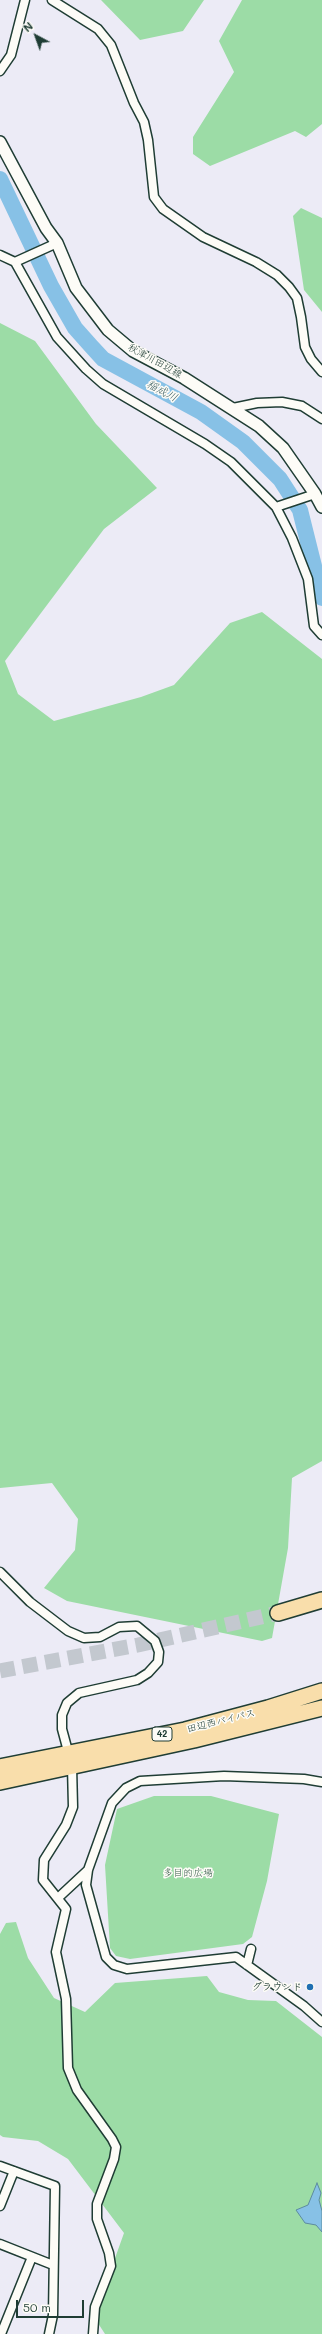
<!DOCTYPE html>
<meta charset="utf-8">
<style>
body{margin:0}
#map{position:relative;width:322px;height:2334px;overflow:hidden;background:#ecebf6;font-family:Mali,sans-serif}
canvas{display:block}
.north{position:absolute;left:16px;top:16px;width:40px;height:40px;-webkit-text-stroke:3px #fdfcf7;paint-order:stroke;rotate:319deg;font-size:11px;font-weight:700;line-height:16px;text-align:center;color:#1f3d34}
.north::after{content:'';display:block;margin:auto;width:14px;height:18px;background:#1f3d34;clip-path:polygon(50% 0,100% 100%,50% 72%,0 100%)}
.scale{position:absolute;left:16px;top:2300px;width:68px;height:18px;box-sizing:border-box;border:2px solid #1f3d34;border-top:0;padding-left:5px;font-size:12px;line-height:14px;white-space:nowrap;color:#1f3d34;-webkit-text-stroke:3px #fdfcf7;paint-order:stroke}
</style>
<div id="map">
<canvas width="322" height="2334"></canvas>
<div class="north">N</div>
<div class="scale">50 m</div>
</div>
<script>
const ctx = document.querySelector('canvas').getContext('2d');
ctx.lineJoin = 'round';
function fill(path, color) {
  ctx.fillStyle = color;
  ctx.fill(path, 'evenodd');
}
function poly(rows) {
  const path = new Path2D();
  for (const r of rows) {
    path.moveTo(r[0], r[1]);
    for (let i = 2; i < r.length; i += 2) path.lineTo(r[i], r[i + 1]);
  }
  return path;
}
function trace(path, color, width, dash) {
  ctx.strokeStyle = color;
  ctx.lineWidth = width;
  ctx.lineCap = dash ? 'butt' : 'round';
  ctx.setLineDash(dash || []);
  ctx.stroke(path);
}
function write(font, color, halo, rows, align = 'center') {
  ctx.font = font + ' Mali,"Klee One",sans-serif';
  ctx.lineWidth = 3;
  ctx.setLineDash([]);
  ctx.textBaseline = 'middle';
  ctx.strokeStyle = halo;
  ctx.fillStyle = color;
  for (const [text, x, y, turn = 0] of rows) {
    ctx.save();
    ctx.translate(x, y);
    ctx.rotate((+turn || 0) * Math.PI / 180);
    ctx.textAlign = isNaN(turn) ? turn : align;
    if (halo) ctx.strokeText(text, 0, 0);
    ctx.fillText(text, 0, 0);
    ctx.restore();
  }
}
fill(poly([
 [101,0,204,0,183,31,140,40],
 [242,0,322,0,322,124,306,137,295,131,210,166,193,154,193,137,234,72,219,41],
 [301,208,322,218,322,312,304,290,293,216],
 [0,323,35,341,96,424,157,488,104,529,5,661,18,694,54,721,141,697,174,685,230,623,262,612,322,659,322,1461,292,1478,288,1548,272,1638,262,1641,67,1601,44,1588,75,1550,78,1519,52,1483,0,1488],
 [154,1796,211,1796,279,1814,267,1881,252,1937,243,1944,130,1959,116,1956,110,1948,105,1865,117,1809],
 [16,1922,28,1958,54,1998,85,2012,115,1983,207,1976,219,1992,248,2000,276,2001,322,2037,322,2334,105,2334,94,2317,124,2233,68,2159,38,2141,3,2137,0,2135,0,1934,6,1923]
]), '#9cdca6');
const water = poly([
 [317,2183,321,2193,319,2200,322,2211,322,2232,316,2225,305,2223,296,2210,308,2205,317,2183]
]);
fill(water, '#87c1e6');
trace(water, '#5d8c9f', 1);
trace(poly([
 [0,179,51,286,75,328,91,346,103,359,201,412,243,442,280,479,300,510,322,598]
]), '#87c1e6', 16);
trace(poly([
 [0,1671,138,1645,278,1613]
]), '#c3c8cf', 15, [15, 8]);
const street = poly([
 [52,0,98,29,111,45,134,103,144,122,148,140,154,197,163,209,203,237,256,262,277,275,289,287,297,298,301,317,305,347,311,359,322,372],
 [0,71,11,55,25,0],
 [0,255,15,262,57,337,86,369,103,384,205,444,231,462,276,507,292,538,308,579,314,626,322,635],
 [15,262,57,243],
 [233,408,257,403,282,402,302,406,322,419],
 [276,507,315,494],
 [0,1572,30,1602,68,1631,84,1638,100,1637,119,1627,137,1626,155,1641,159,1652,158,1662,148,1673,137,1680,79,1693,67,1703,62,1715,62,1729,72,1766,73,1807,66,1825,44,1860,43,1880,66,1909,56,1952,66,1999,68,2068,77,2090,112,2139,116,2147,114,2159,97,2204,97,2219,109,2253,111,2266,95,2307,93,2334],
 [322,1782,304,1779,224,1776,140,1781,126,1788,112,1803,88,1870,86,1885,106,1957,114,1965,127,1969,236,1957,304,2006,322,2022],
 [59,1897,88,1870],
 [247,1965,251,1949],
 [0,2166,55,2186,53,2315,49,2334],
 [0,2206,14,2171],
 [0,2244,53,2265],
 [1,2334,32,2257]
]);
const secondary = poly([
 [0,142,46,228,57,243,76,288,108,330,133,351,184,378,259,426,283,448,315,494,322,507]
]);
const highway = poly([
 [278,1613,322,1600],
 [0,1767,185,1730,268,1708,322,1691],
 [0,1782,194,1740,322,1708]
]);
trace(street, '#1f3d34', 11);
trace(secondary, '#1f3d34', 14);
trace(highway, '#1f3d34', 18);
trace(street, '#fdfcf7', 8);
trace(secondary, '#fdfcf7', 11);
trace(highway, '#f9deab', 15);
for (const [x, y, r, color] of [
 [310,1987,4,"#1f6fb2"]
]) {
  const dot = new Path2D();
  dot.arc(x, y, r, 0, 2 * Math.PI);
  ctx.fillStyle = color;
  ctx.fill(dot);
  trace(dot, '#fdfcf7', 1.5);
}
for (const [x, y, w] of [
 [162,1734,20]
]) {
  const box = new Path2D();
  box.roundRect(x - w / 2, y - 7, w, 14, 3);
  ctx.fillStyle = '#fdfcf7';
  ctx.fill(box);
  trace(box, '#1f3d34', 1);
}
write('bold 9px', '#1f3d34', null, [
 ["42",162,1734]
]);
write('10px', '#1f3d34', '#fdfcf7', [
 ["秋津川田辺線",155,361,29],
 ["田辺西バイパス",221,1721,-14]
]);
write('10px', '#385d4b', '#fdfcf7', [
 ["多目的広場",188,1873]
]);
write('bold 10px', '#1f3d34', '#fdfcf7', [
 ["グラウンド",302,1987]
], 'right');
write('italic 11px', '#395e60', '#fdfcf7', [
 ["稲成川",162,391,28]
]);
</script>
